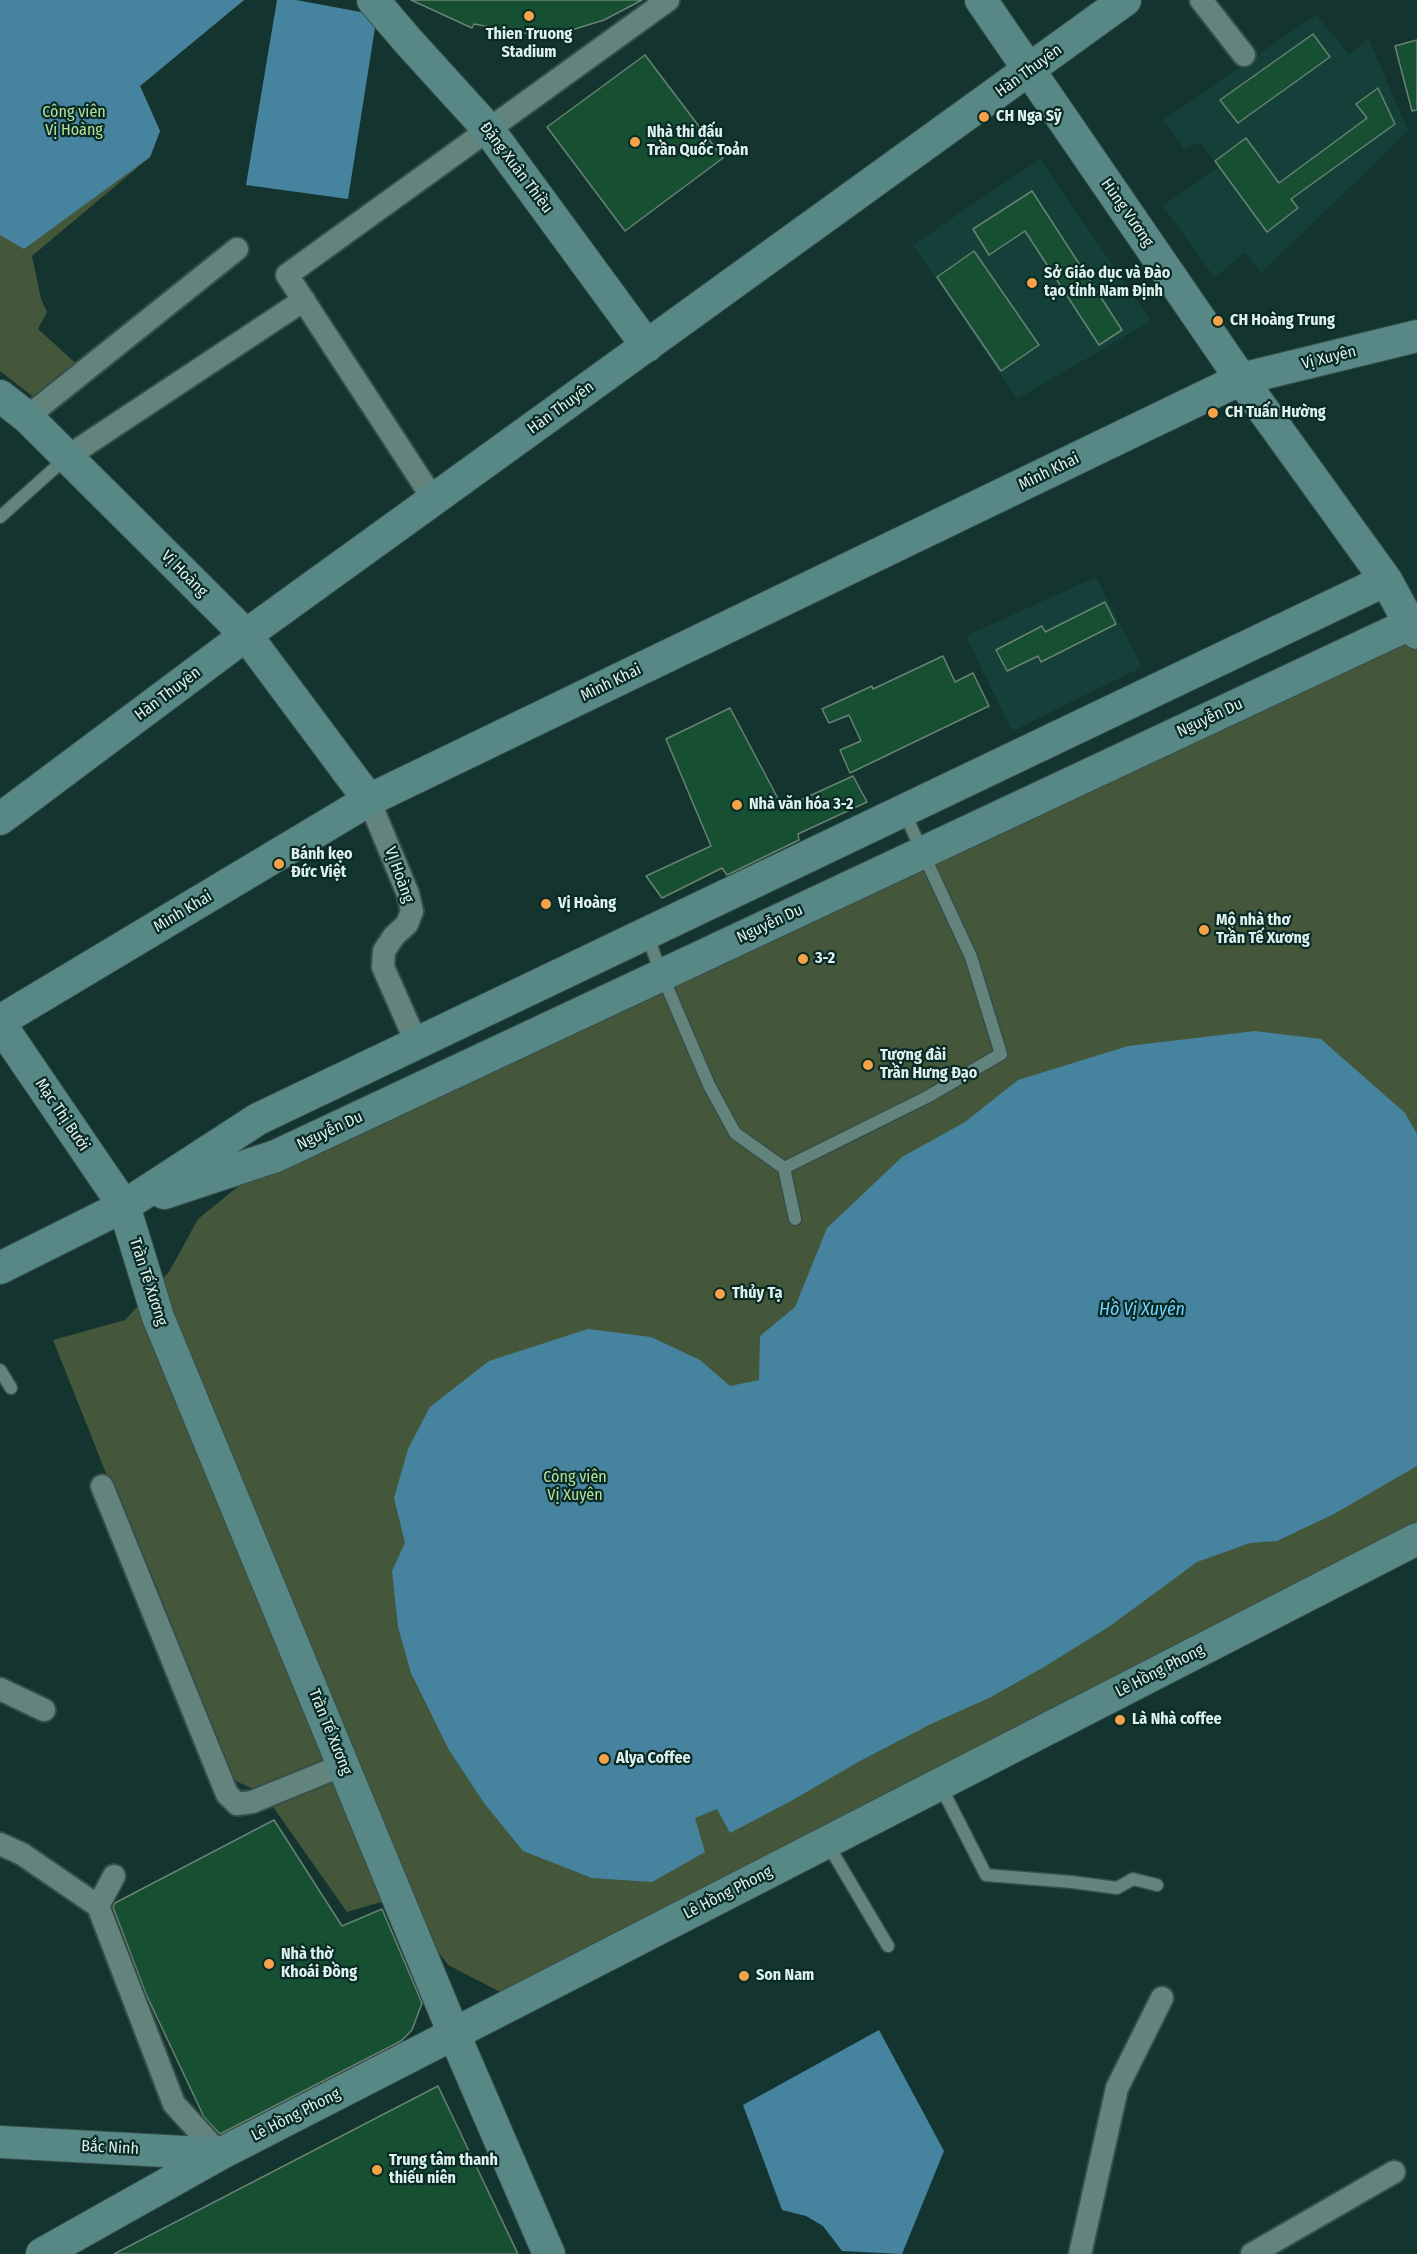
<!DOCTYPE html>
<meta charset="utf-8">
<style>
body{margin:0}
canvas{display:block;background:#14342f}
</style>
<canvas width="1417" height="2254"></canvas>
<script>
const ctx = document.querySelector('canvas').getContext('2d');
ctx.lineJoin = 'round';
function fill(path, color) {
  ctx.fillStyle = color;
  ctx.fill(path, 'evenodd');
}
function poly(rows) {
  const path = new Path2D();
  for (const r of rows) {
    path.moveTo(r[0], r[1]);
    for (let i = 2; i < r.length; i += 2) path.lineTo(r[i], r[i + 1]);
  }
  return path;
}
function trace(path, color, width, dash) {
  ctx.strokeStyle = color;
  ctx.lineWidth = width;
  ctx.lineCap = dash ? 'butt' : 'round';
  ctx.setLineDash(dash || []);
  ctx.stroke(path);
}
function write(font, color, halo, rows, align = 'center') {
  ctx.font = font + ' "Fira Sans Condensed",sans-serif';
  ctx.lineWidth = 4.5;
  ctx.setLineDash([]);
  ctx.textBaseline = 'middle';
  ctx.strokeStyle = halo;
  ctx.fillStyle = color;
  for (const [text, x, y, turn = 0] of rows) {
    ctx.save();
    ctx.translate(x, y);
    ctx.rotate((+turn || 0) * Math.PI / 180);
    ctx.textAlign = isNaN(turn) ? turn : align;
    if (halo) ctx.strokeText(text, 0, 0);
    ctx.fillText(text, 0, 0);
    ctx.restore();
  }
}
fill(poly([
 [1316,15,1349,54,1369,39,1408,131,1261,273,1245,252,1215,278,1163,206,1218,167,1200,142,1184,149,1163,120],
 [1040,159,1151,321,1017,399,913,245],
 [1096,577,1142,667,1012,731,966,636]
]), '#144039');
fill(poly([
 [0,0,244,0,140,86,160,131,150,157,32,256,41,299,47,312,38,329,82,369,36,399,0,371],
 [1417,633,1417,1536,512,1998,448,1965,398,1897,347,1912,264,1794,227,1777,53,1340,125,1320,169,1272,198,1219,276,1156]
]), '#45573b');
fill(poly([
 [0,0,244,0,140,86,160,131,150,157,24,249,0,235],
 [277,0,296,0,377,15,348,199,246,185],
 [1255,1031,1321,1039,1405,1113,1417,1134,1417,1466,1334,1514,1277,1541,1250,1543,1197,1562,1110,1626,1044,1667,991,1697,931,1724,860,1761,791,1801,730,1833,717,1809,695,1818,705,1852,652,1882,592,1878,523,1851,484,1803,449,1750,411,1673,398,1627,392,1571,405,1543,394,1498,408,1449,430,1407,489,1361,588,1329,651,1337,700,1360,730,1386,759,1380,760,1336,795,1307,827,1228,902,1157,965,1122,1018,1080,1128,1046],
 [879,2030,944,2151,902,2254,842,2251,823,2226,806,2216,782,2210,743,2105]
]), '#46839e');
const building = poly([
 [411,0,642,0,604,20,565,32,529,34,474,24,472,28,411,0],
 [1313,34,1330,57,1238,123,1220,100,1313,34],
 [1417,40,1417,110,1412,111,1395,46,1417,40],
 [645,55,723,158,625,231,547,127,645,55],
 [1378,88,1395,124,1291,199,1298,208,1267,232,1215,161,1246,138,1279,183,1367,118,1356,104,1378,88],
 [1032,191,1122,330,1099,345,1025,231,989,255,973,229,1032,191],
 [974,251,1039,345,1001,371,937,277,974,251],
 [1105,602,1116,624,1041,662,1038,656,1007,671,996,650,1042,626,1045,632,1105,602],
 [943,656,955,682,973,673,989,706,850,773,840,750,861,741,849,715,829,723,822,709,872,686,873,689,943,656],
 [730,708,783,808,853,776,867,802,798,834,799,840,727,875,722,868,662,898,646,876,711,846,666,739,730,708],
 [274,1820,342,1926,382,1909,422,2003,412,2030,401,2041,220,2134,204,2117,146,1994,113,1907,115,1903,274,1820],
 [438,2086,518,2254,114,2254,438,2086]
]);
fill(building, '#174f33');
trace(building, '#688373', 1.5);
const lane = poly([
 [0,517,66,458],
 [647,935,662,975,709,1085,735,1133,784,1168,927,1097,1001,1054,971,957,904,812],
 [784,1168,795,1219],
 [0,1370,11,1388],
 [940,1785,986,1875,1072,1882,1117,1888,1133,1879,1157,1885],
 [827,1843,888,1946]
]);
const street = poly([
 [1201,0,1244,55],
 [27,417,237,249],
 [67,457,304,300],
 [434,500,287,275,668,0],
 [369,800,408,894,412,911,407,924,394,936,384,951,383,967,417,1044],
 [102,1486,227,1794,237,1804,252,1802,343,1765],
 [0,1689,44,1710],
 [0,1844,22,1854,98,1906],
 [114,1876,98,1906,174,2104,220,2154],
 [1080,2254,1117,2088,1162,1998],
 [1252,2254,1394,2172]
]);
const secondary = poly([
 [373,0,408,41,488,129,647,346],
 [981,0,1241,379,1386,580,1410,624,1417,633],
 [0,396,27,417,246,635,369,800],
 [0,819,246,635,1125,0],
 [0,1021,369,800,1241,379,1417,336],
 [0,1024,124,1206,158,1317,454,2034,549,2254],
 [164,1193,276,1156,1410,624],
 [0,1268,124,1206,258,1119,1386,580],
 [0,2142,220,2154],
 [42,2254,220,2154,1417,1539]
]);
trace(lane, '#364e4a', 15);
trace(street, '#364e4a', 26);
trace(secondary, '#364e4a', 34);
trace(lane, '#63847d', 12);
trace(street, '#63847d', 22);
trace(secondary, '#578885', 32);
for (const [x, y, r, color] of [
 [529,16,6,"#f6a248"],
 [984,117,6,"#f6a248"],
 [635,142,6,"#f6a248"],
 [1032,283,6,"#f6a248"],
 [1218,321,6,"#f6a248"],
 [1213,413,6,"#f6a248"],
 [737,805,6,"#f6a248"],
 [279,864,6,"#f6a248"],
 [546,904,6,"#f6a248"],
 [1204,930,6,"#f6a248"],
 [803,959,6,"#f6a248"],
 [868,1065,6,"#f6a248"],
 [720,1294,6,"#f6a248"],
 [1120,1720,6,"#f6a248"],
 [604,1759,6,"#f6a248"],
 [269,1964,6,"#f6a248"],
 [744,1976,6,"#f6a248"],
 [377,2170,6,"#f6a248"]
]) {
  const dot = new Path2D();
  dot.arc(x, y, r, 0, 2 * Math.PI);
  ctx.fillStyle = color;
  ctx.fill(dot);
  trace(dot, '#092a25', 2);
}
write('bold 16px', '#dff1ed', '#092a25', [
 ["Thien Truong",529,35,"center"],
 ["Stadium",529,53,"center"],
 ["CH Nga Sỹ",996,117],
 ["Nhà thi đấu",647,133],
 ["Trần Quốc Toản",647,151],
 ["Sở Giáo dục và Đào",1044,274],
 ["tạo tỉnh Nam Định",1044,292],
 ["CH Hoàng Trung",1230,321],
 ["CH Tuấn Hường",1225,413],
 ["Nhà văn hóa 3-2",749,805],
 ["Bánh kẹo",291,855],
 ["Đức Việt",291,873],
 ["Vị Hoàng",558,904],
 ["Mộ nhà thơ",1216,921],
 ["Trần Tế Xương",1216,939],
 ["3-2",815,959],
 ["Tượng đài",880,1056],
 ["Trần Hưng Đạo",880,1074],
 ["Thủy Tạ",732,1294],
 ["Là Nhà coffee",1132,1720],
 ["Alya Coffee",616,1759],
 ["Nhà thờ",281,1955],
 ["Khoái Đồng",281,1973],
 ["Son Nam",756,1976],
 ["Trung tâm thanh",389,2161],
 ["thiếu niên",389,2179]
], 'left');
write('16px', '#dff1ed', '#092a25', [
 ["Hàn Thuyên",1029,71,-36],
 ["Đặng Xuân Thiều",516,168,53],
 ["Hùng Vương",1127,213,55],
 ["Vị Xuyên",1329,358,-14],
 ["Hàn Thuyên",561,408,-36],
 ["Minh Khai",1049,472,-26],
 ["Vị Hoàng",184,574,45],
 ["Minh Khai",611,683,-26],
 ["Hàn Thuyên",168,694,-37],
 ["Nguyễn Du",1210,718,-25],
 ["VỊ Hoàng",399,875,70],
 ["Minh Khai",183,912,-31],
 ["Nguyễn Du",770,924,-25],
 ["Mạc Thị Bưởi",62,1115,56],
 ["Nguyễn Du",330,1131,-25],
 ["Trần Tế Xương",148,1282,72],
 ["Lê Hồng Phong",1160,1671,-27],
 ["Trần Tế Xương",330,1732,68],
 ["Lê Hồng Phong",728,1893,-27],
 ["Lê Hồng Phong",296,2115,-27],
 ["Bắc Ninh",110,2148,3]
]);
write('16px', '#b4e09a', '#092a25', [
 ["Công viên",74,113],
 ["Vị Hoàng",74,131],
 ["Công viên",575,1478],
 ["Vị Xuyên",575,1496]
]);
write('italic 18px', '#75d3fb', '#092a25', [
 ["Hồ Vị Xuyên",1142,1310]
]);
</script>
